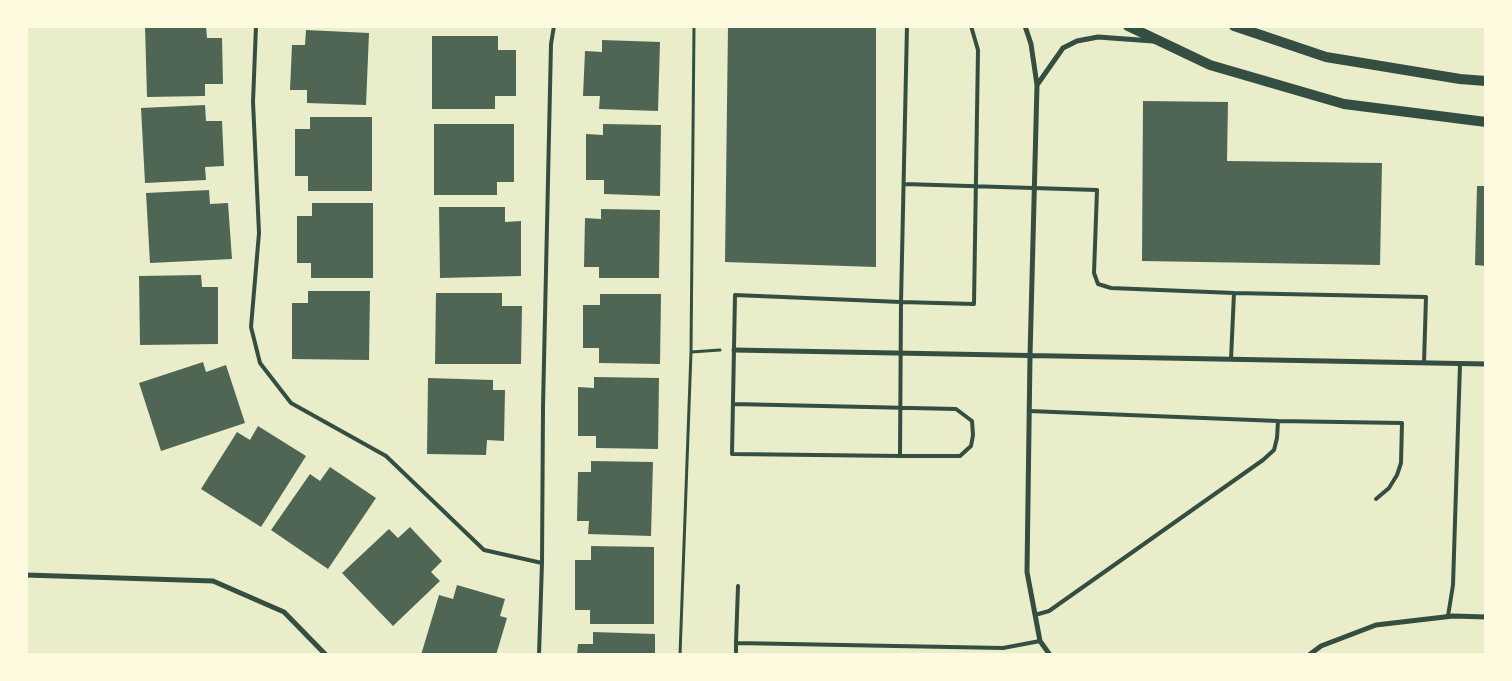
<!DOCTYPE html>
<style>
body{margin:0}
#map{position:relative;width:1512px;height:681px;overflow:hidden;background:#e9edc9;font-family:"Roboto Serif",serif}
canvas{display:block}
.frame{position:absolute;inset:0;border:28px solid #fefae0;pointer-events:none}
</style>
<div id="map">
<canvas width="1512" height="681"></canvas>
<div class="frame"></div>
</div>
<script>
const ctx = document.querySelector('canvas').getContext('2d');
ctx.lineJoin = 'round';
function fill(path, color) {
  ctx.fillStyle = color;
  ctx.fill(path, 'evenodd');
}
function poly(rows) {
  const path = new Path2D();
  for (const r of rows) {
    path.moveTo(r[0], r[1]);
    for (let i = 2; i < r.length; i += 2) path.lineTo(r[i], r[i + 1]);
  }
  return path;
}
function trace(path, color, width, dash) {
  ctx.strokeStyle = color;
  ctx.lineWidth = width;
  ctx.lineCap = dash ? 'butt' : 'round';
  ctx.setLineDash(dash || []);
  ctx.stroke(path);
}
fill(poly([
 [145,26,206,26,207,38,222,38,223,84,205,84,205,96,147,97],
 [728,26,876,26,876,267,725,262],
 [306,30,369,33,366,105,307,103,307,90,290,90,292,45,305,45],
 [432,36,498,36,498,50,516,50,516,96,495,96,495,109,432,109],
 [602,40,660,42,658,111,599,109,600,96,583,96,585,51,602,52],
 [1143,101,1228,102,1227,161,1382,163,1380,265,1142,261],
 [205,105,206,121,222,121,224,166,205,167,206,180,145,183,141,108],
 [310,117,372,117,372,191,308,191,308,176,295,176,295,129,310,129],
 [434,124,514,124,514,182,497,182,497,195,434,195],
 [603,124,661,125,660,196,604,194,604,180,586,180,586,134,603,135],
 [1477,186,1486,186,1486,266,1475,265],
 [209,190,210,204,228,203,232,259,150,263,146,193],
 [312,203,373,203,373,278,311,278,311,263,297,263,297,216,312,216],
 [439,207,505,207,505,222,521,221,521,276,440,278],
 [601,209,660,210,659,278,599,278,599,267,584,267,585,218,601,219],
 [201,275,202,287,218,287,218,344,140,345,139,276],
 [308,291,370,291,369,360,292,359,292,303,308,303],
 [436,293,502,293,502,306,522,306,521,364,435,364],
 [600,294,661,294,660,364,599,363,599,348,583,348,583,305,600,305],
 [203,362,206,372,226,365,245,423,161,451,139,383],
 [594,377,659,378,658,449,596,448,596,436,578,436,578,387,594,388],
 [428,378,493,380,493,390,505,390,504,441,487,440,486,455,427,454],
 [258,426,306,456,261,527,201,489,237,432,250,440],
 [591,461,653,462,651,536,588,534,589,521,577,521,578,472,591,472],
 [330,467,376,498,328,569,271,530,310,474,320,481],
 [410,527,442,561,431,572,440,581,393,626,342,573,389,529,398,538],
 [591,546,654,547,654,624,590,624,590,610,575,610,575,560,591,560],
 [457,585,505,599,500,616,507,618,496,655,421,655,439,595,453,599],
 [593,632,655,634,655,655,577,655,578,644,593,644]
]), '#4f6655');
trace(poly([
 [691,352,720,350],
 [680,655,691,352,694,26]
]), '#344e41', 3);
trace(poly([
 [256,26,253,102,259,233,251,327,260,363,291,403,386,456,484,550,542,563],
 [907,26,901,302,900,456,732,454,735,295,901,302,974,304,978,50,971,26],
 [904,184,1097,190,1094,273,1098,284,1111,288,1234,293,1231,359],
 [1234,293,1426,297,1424,363],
 [733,404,956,409,972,421,973,435,971,446,960,456,900,456],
 [1029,411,1278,421,1402,423,1401,463,1397,475,1389,488,1376,499],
 [1035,615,1049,611,1263,460,1274,450,1277,438,1278,421],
 [1448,616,1453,585,1460,364],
 [736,643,738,586],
 [539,655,542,563,543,407,551,44,554,26],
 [736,655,736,643,1003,648,1040,641]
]), '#344e41', 4);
trace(poly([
 [1025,26,1031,44,1037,85,1030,356,1027,572,1040,641,1050,655],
 [1037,85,1063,48,1077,41,1098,37,1153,41],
 [734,350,1486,364],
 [26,575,213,581,284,612,326,655],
 [1309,655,1321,646,1376,625,1453,616,1486,617]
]), '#344e41', 5);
trace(poly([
 [1128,26,1210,65,1344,104,1486,122],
 [1234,26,1326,57,1460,79,1486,81]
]), '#344e41', 10);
</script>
